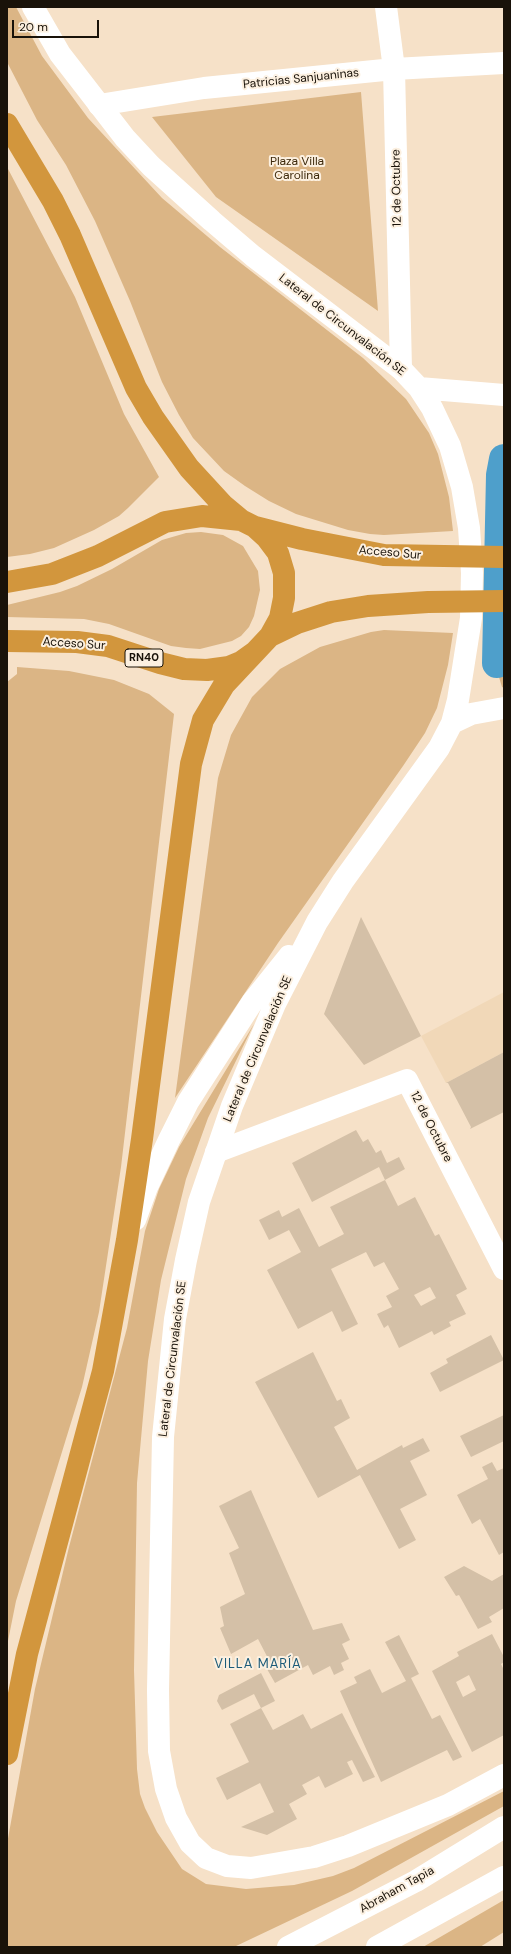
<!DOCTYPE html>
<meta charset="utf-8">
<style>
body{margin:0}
#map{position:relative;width:511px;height:1954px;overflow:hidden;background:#f6e1c8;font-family:"DM Sans",sans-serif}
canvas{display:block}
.frame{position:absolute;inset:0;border:8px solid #191209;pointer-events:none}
.scale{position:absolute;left:12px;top:20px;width:87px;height:18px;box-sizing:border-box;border:2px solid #191209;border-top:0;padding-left:5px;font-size:12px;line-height:14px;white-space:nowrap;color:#191209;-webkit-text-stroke:3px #fcf0e0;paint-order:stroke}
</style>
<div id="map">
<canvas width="511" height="1954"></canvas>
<div class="frame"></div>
<div class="scale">20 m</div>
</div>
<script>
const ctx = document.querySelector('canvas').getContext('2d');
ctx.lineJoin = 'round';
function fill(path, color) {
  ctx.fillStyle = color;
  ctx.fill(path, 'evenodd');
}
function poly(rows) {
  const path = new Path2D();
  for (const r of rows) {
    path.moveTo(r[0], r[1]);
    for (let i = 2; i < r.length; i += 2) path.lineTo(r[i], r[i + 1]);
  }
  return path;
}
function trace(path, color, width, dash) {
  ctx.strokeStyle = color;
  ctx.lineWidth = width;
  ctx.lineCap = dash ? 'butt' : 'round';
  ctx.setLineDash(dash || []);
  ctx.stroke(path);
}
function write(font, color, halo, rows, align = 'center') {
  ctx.font = font + ' "DM Sans",sans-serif';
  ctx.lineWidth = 4;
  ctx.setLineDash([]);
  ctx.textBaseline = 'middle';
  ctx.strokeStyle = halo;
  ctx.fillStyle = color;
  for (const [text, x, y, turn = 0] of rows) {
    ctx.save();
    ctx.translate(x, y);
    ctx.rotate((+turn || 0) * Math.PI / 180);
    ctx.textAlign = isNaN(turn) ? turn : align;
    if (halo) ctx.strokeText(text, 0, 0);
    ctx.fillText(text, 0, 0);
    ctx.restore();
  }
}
fill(poly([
 [504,992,504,1052,446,1083,421,1036]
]), '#f1d8b8');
fill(poly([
 [7,7,16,7,42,56,88,118,162,198,220,247,363,358,406,399,429,433,438,454,449,497,453,531,384,535,370,534,348,530,296,514,269,501,245,486,224,471,193,438,179,415,162,382,130,301,95,221,66,165,37,120,7,62],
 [361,92,378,311,216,197,152,117],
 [7,167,75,297,124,414,159,477,128,508,119,516,94,530,54,548,30,554,7,557],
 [201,532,223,535,243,546,258,571,260,590,254,616,249,627,241,636,232,641,200,649,186,648,171,646,109,624,84,619,7,617,7,605,60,592,77,586,112,569,162,540,186,533],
 [384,630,453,633,448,665,437,708,425,733,403,766,278,943,175,1098,218,778,231,735,252,697,280,669,320,647,371,632],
 [502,631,504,631,504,688,502,687,498,674],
 [17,667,69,671,114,680,149,694,174,714,121,1167,99,1312,82,1387,16,1601,7,1646,7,682,17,674],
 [254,1024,208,1118,186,1179,161,1280,148,1361,137,1483,134,1670,137,1769,140,1794,145,1808,157,1832,182,1869,206,1884,246,1889,294,1885,333,1876,354,1868,504,1791,504,1806,352,1891,234,1947,7,1947,7,1844,35,1689,69,1547,127,1328,145,1231,159,1189,179,1147],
 [504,1900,504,1932,480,1947,423,1947]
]), '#dbb585');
trace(poly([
 [497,663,501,475,504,459]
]), '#4e9fcb', 30);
fill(poly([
 [361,917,421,1036,364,1065,324,1014],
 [504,1052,504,1112,470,1129,471,1127,448,1083,446,1083],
 [356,1130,363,1142,368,1139,376,1153,381,1150,387,1163,399,1157,405,1169,385,1180,379,1167,312,1202,292,1163],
 [385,1180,398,1206,415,1197,435,1236,439,1234,467,1289,456,1295,466,1314,449,1322,451,1326,434,1335,432,1331,399,1348,388,1325,384,1328,377,1314,392,1307,386,1296,399,1289,384,1262,374,1267,366,1252,331,1269,358,1324,342,1332,332,1311,298,1329,267,1270,301,1252,289,1230,269,1240,259,1220,279,1210,282,1217,299,1208,319,1247,344,1234,330,1207],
 [430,1287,436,1298,421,1306,414,1295],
 [491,1335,504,1360,440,1392,430,1373,448,1363,446,1359],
 [313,1352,337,1401,341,1399,350,1418,334,1427,357,1470,402,1445,403,1448,423,1438,430,1451,410,1461,427,1495,400,1509,416,1540,399,1549,360,1475,318,1498,255,1382],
 [504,1415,504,1441,471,1457,460,1436],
 [492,1462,497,1471,504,1468,504,1552,499,1555,480,1519,472,1524,457,1495,488,1479,482,1467],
 [251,1490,313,1630,342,1623,350,1640,342,1644,349,1659,341,1663,344,1670,334,1675,330,1666,313,1675,308,1665,275,1683,267,1669,272,1666,258,1639,231,1654,220,1628,224,1626,220,1607,245,1594,229,1553,239,1548,219,1506],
 [464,1566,492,1581,504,1574,504,1608,489,1617,492,1622,478,1629,459,1595,456,1596,444,1577],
 [492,1634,504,1657,504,1662,501,1664,504,1670,504,1735,472,1752,432,1671,459,1656,457,1652],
 [469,1675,476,1690,463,1697,456,1682],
 [399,1635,419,1674,411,1678,432,1719,440,1715,462,1757,453,1761,447,1750,381,1782,340,1691,357,1683,354,1677,370,1669,382,1693,406,1681,385,1642],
 [261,1673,275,1701,261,1708,254,1694,222,1710,217,1701,219,1695],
 [261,1708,273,1730,303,1714,311,1729,342,1713,375,1777,363,1782,352,1760,347,1762,353,1774,325,1788,319,1776,302,1785,307,1794,289,1804,297,1819,267,1835,241,1827,274,1812,260,1783,227,1800,216,1778,249,1762,230,1724]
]), '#d4c0a7');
trace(poly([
 [386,7,394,69,401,369],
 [99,105,204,88,394,69,504,63],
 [216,1152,407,1080,504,1269]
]), '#fff', 22);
trace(poly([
 [33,7,60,54,125,138,151,166,212,221,253,256,401,369,419,388,432,408,450,446,462,487,469,528,472,573,471,618,458,700,452,723,439,748,343,881,317,922,275,1004,232,1106,199,1202,186,1260,175,1319,163,1437,158,1690,159,1751,166,1789,176,1818,190,1843,206,1858,227,1866,251,1868,314,1857,348,1846,448,1805,504,1775],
 [419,388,504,395],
 [452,723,471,714,504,708],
 [135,1220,147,1187,169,1140,188,1102,253,1001,289,956],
 [288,1947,416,1881,504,1827],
 [377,1947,504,1877]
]), '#fff', 22);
trace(poly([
 [7,124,53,201,70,235,136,388,153,417,189,468,223,505,241,520],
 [7,582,52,574,98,556,165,522,202,516,241,520,255,527,302,539,384,555,504,557],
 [270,636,297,623,331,612,368,606,428,602,504,601],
 [7,641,77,642,108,646,160,663,184,669,207,670,229,667,241,662,255,652,270,636,280,618,284,598,284,573,278,553,266,537,255,527],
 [7,1754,27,1654,103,1371,127,1240,142,1139,191,764,203,720,224,685,255,652]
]), '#d2963d', 22);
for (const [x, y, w] of [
 [144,658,38]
]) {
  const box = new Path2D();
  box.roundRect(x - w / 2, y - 9, w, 18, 3);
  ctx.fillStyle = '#fcf0e0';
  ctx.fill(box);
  trace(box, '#191209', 1);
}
write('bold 11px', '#191209', null, [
 ["RN40",144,658]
]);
write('12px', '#191209', '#fcf0e0', [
 ["Patricias Sanjuaninas",301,79,-6],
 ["12 de Octubre",397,188,-91],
 ["Lateral de Circunvalación SE",342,325,38],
 ["Acceso Sur",390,553,5],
 ["Acceso Sur",74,644,4],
 ["Lateral de Circunvalación SE",258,1049,-67],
 ["12 de Octubre",431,1127,63],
 ["Lateral de Circunvalación SE",173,1359,-83],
 ["Abraham Tapia",397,1890,-29]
]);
write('12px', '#3c280a', '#fcf0e0', [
 ["Plaza Villa",297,162],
 ["Carolina",297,176]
]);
ctx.letterSpacing = '1px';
write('13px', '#1c5b79', '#fcf0e0', [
 ["VILLA MARÍA",258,1665]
]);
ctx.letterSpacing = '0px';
</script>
